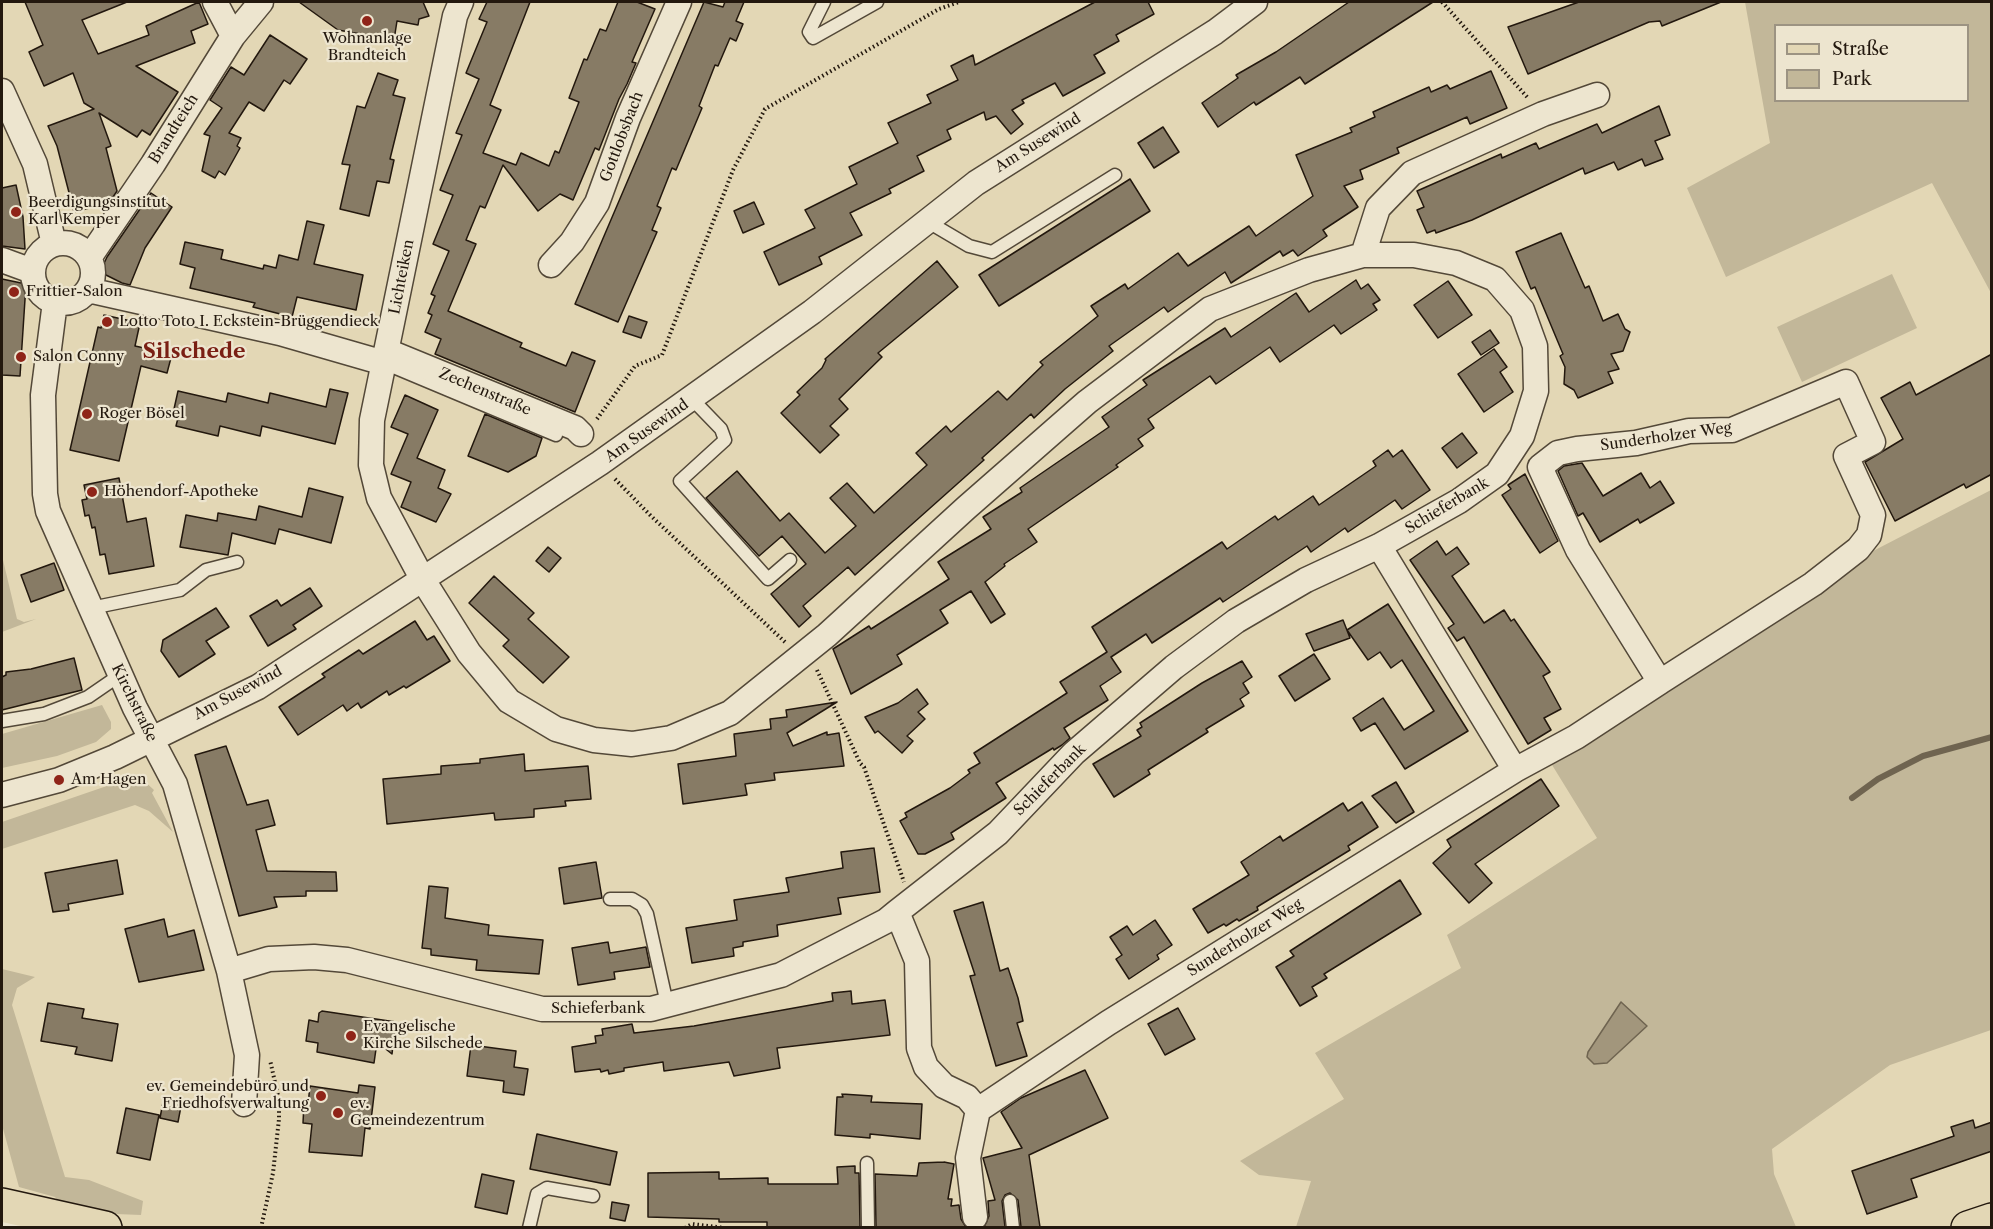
<!DOCTYPE html>
<meta charset="utf-8">
<style>
body{margin:0}
#map{position:relative;width:1993px;height:1229px;overflow:hidden;background:#e3d7b5;font-family:"Libre Caslon Text",serif}
canvas{display:block}
.frame{position:absolute;inset:0;border:3px solid #23180e;pointer-events:none}
.legend{position:absolute;left:1774px;top:24px;width:195px;height:78px;box-sizing:border-box;background:#ede5cf;border:2px solid #9c9382;margin:0;padding:8px 10px;list-style:none;font-size:18px;color:#23180e}
.legend li{display:flex;align-items:center;gap:12px;height:30px}
.legend b{width:30px;border:2px solid #9c9382}
</style>
<div id="map">
<canvas width="1993" height="1229"></canvas>
<div class="frame"></div>
<ul class="legend">
<li><b style="height:8px;background:#e3d7b5"></b>Straße</li>
<li><b style="height:16px;background:#c2b799"></b>Park</li>
</ul>
</div>
<script>
const ctx = document.querySelector('canvas').getContext('2d');
ctx.lineJoin = 'round';
function fill(path, color) {
  ctx.fillStyle = color;
  ctx.fill(path, 'evenodd');
}
function poly(rows) {
  const path = new Path2D();
  for (const r of rows) {
    if (r.length === 3) {
      path.moveTo(r[0] + r[2], r[1]);
      path.arc(r[0], r[1], r[2], 0, 2 * Math.PI);
      continue;
    }
    path.moveTo(r[0], r[1]);
    for (let i = 2; i < r.length; i += 2) path.lineTo(r[i], r[i + 1]);
  }
  return path;
}
function trace(path, color, width, dash) {
  ctx.strokeStyle = color;
  ctx.lineWidth = width;
  ctx.lineCap = dash ? 'butt' : 'round';
  ctx.setLineDash(dash || []);
  ctx.stroke(path);
}
function write(font, color, halo, rows, align = 'center') {
  ctx.font = font + ' "Libre Caslon Text",serif';
  ctx.lineWidth = 4.5;
  ctx.setLineDash([]);
  ctx.textBaseline = 'middle';
  ctx.strokeStyle = halo;
  ctx.fillStyle = color;
  for (const [text, x, y, turn = 0] of rows) {
    ctx.save();
    ctx.translate(x, y);
    ctx.rotate((+turn || 0) * Math.PI / 180);
    ctx.textAlign = isNaN(turn) ? turn : align;
    if (halo) ctx.strokeText(text, 0, 0);
    ctx.fillText(text, 0, 0);
    ctx.restore();
  }
}
fill(poly([
 [1745,2,1991,2,1991,293,1932,183,1726,277,1687,188,1770,143],
 [1776,26,1968,26,1968,100,1776,100],
 [1892,274,1917,328,1802,382,1777,327],
 [1991,490,1991,1030,1890,1065,1772,1149,1774,1174,1796,1227,1296,1227,1311,1181,1259,1175,1240,1161,1344,1099,1315,1053,1461,968,1447,935,1597,838,1549,760,1848,564],
 [3,560,17,619,24,622,36,619,2,632],
 [102,705,111,722,111,729,96,742,57,756,2,768,2,734],
 [133,777,142,779,154,790,152,793,173,832,149,811,135,805,2,849,2,822],
 [2,969,35,977,17,988,12,1005,65,1177,89,1180,143,1201,141,1215,116,1214,58,1201,55,1197,19,1187,2,1125]
]), '#c2b799');
const water = poly([
 [1621,1002,1647,1026,1607,1063,1594,1064,1587,1057,1588,1052,1621,1002]
]);
fill(water, '#a2967c');
trace(water, '#6f6450', 1.5);
trace(poly([
 [1852,798,1878,779,1923,756,1992,737]
]), '#6f6450', 6);
const building = poly([
 [25,2,127,2,82,20,98,54,149,35,146,26,199,2,208,24,191,31,195,43,136,66,178,92,150,135,142,130,137,137,99,113,111,146,106,148,117,191,109,203,74,212,57,146,48,126,94,109,84,103,73,73,44,86,29,52,43,45,25,2],
 [299,2,423,2,429,16,419,19,418,25,397,21,394,40,338,30,299,2],
 [487,2,530,2,490,105,501,110,483,153,516,165,521,153,549,166,555,151,559,153,579,102,569,98,584,59,587,60,600,29,606,31,618,2,637,2,655,9,632,62,636,63,627,84,619,99,599,150,595,148,573,200,560,194,538,211,503,165,485,208,480,206,466,240,476,244,448,311,522,343,520,347,566,366,572,352,595,361,575,412,435,354,441,339,425,332,432,315,428,313,435,296,431,294,449,251,433,244,453,195,440,190,462,135,456,133,479,79,466,73,487,22,479,19,487,2],
 [704,2,723,7,725,2,744,2,736,21,743,24,736,41,730,38,718,66,715,65,699,106,702,108,676,170,672,168,657,206,661,208,652,230,657,232,618,322,575,304,704,2],
 [1095,2,1148,2,1154,14,1116,35,1119,41,1094,55,1105,73,1063,96,1055,83,1022,100,1024,103,1012,110,1023,124,1011,134,996,116,986,120,984,112,947,130,951,139,917,156,924,171,889,189,891,193,850,213,862,235,819,257,822,264,779,285,764,252,815,228,805,210,857,184,849,167,898,143,888,123,931,103,927,95,958,80,951,66,973,55,975,65,1095,2],
 [1349,2,1433,2,1305,84,1300,77,1256,105,1254,102,1218,127,1202,103,1238,78,1236,75,1276,52,1349,2],
 [1579,2,1721,2,1662,26,1660,21,1649,22,1528,74,1508,27,1579,2],
 [270,35,307,59,290,84,284,80,264,111,249,102,229,133,241,138,237,146,240,148,225,175,219,171,215,178,202,171,210,136,204,134,222,108,210,100,231,67,244,75,270,35],
 [1491,71,1507,108,1470,124,1467,117,1397,148,1399,153,1360,170,1363,179,1344,186,1358,207,1323,230,1327,236,1298,256,1293,250,1283,256,1280,251,1231,283,1225,272,1168,312,1164,307,1109,346,1113,351,1065,389,1034,418,1031,414,982,458,984,460,855,575,848,567,803,606,811,616,799,627,771,594,806,564,782,536,759,556,706,498,737,471,780,521,789,513,825,553,856,526,830,498,847,483,874,513,927,465,916,453,946,426,951,432,998,391,1007,400,1043,365,1040,362,1098,316,1091,306,1125,284,1128,289,1178,253,1188,266,1249,226,1256,236,1313,196,1296,155,1352,132,1350,128,1375,117,1373,112,1429,87,1431,92,1447,85,1450,89,1491,71],
 [378,73,398,80,393,95,405,98,390,159,394,160,389,183,377,181,369,216,340,209,350,165,342,164,357,106,365,108,378,73],
 [1659,106,1670,135,1655,141,1663,159,1645,166,1642,159,1618,170,1614,162,1585,174,1583,168,1472,220,1436,233,1435,230,1427,233,1417,210,1424,207,1417,191,1501,154,1502,158,1536,143,1539,149,1597,124,1602,133,1659,106],
 [1163,127,1179,152,1154,168,1138,143,1163,127],
 [1130,179,1150,211,999,306,979,275,1130,179],
 [16,185,23,217,25,249,2,246,2,188,16,185],
 [151,193,172,207,145,248,130,285,122,283,100,272,107,257,151,193],
 [754,202,764,224,743,233,734,211,754,202],
 [307,221,324,225,314,264,363,275,356,310,297,297,292,317,253,307,255,303,190,288,195,268,180,264,185,242,223,250,221,259,263,269,264,265,276,268,279,255,298,260,307,221],
 [1561,233,1585,288,1589,286,1603,321,1618,314,1625,329,1630,332,1623,351,1611,354,1619,369,1608,372,1613,383,1578,398,1574,390,1564,384,1565,367,1560,356,1563,354,1535,287,1531,289,1516,252,1561,233],
 [937,261,958,287,878,353,882,357,839,399,848,409,830,426,839,435,820,453,781,413,800,395,797,392,822,368,826,360,825,359,937,261],
 [2,279,26,284,20,376,2,375,2,279],
 [1356,280,1361,289,1368,284,1380,300,1373,304,1377,310,1341,334,1334,325,1280,362,1270,347,1216,384,1210,376,1148,419,1154,428,1138,439,1143,446,1116,465,1118,467,1028,529,1037,542,1004,564,1005,566,985,582,1005,614,991,623,971,591,940,610,948,623,897,655,902,664,851,694,833,649,869,626,871,629,949,579,938,562,991,529,983,517,1022,492,1020,488,1109,427,1102,417,1147,385,1143,380,1225,328,1231,337,1296,293,1309,312,1356,280],
 [1448,281,1472,315,1438,338,1414,305,1448,281],
 [104,315,140,323,135,346,172,354,167,373,141,366,119,461,70,450,98,327,101,328,104,315],
 [629,316,647,322,641,338,623,332,629,316],
 [1490,330,1499,343,1481,355,1472,342,1490,330],
 [1494,349,1507,367,1500,372,1513,392,1484,412,1458,374,1494,349],
 [1992,354,1992,474,1966,488,1964,484,1895,521,1865,462,1903,439,1881,398,1910,382,1916,395,1992,354],
 [330,389,348,393,335,444,262,426,260,436,220,426,218,436,176,426,180,410,174,409,178,391,226,402,228,393,268,403,270,393,326,407,330,389],
 [405,395,438,410,417,458,445,470,438,488,451,494,436,522,401,507,411,482,391,474,408,434,391,427,405,395],
 [485,414,542,438,536,456,508,472,468,456,485,414],
 [1462,433,1477,453,1457,468,1442,448,1462,433],
 [1388,450,1393,457,1402,450,1430,490,1402,509,1395,500,1348,532,1345,528,1311,552,1307,546,1223,602,1220,598,1152,643,1146,634,1111,657,1121,672,1100,686,1108,700,1064,728,1070,738,1062,745,1054,750,1053,748,996,783,1006,798,951,833,954,839,925,854,918,854,900,821,907,817,905,813,950,788,970,773,968,770,980,763,974,753,1067,693,1060,682,1107,652,1092,627,1222,542,1227,549,1275,516,1278,520,1313,496,1319,505,1376,466,1373,461,1388,450],
 [1582,463,1603,496,1641,473,1650,488,1660,481,1674,503,1640,523,1638,519,1600,542,1583,513,1578,516,1558,471,1564,466,1582,463],
 [1525,474,1558,541,1540,553,1502,495,1511,489,1508,485,1525,474],
 [119,478,127,522,146,518,154,566,109,574,105,554,100,555,95,527,92,528,89,515,85,516,82,500,87,499,84,485,119,478],
 [309,488,343,497,331,543,279,529,275,544,232,533,228,555,180,547,186,515,217,521,218,513,256,520,259,506,302,517,309,488],
 [1437,541,1446,555,1457,547,1469,564,1452,576,1484,623,1504,610,1511,621,1514,619,1550,672,1543,676,1561,709,1544,718,1551,730,1528,744,1464,637,1457,641,1448,628,1454,624,1410,560,1437,541],
 [548,547,561,558,549,572,536,561,548,547],
 [54,563,64,590,31,602,21,575,54,563],
 [494,576,534,613,528,619,569,657,543,683,503,646,509,640,469,603,494,576],
 [310,588,322,606,293,625,296,629,268,646,250,616,277,600,281,606,310,588],
 [1388,604,1468,731,1405,769,1375,723,1361,731,1353,718,1383,698,1404,730,1434,711,1402,660,1391,668,1380,652,1368,660,1347,630,1388,604],
 [216,608,229,627,206,641,215,654,179,677,161,651,163,640,216,608],
 [1343,620,1350,638,1314,651,1306,634,1343,620],
 [415,621,427,640,434,636,450,661,406,688,404,686,389,695,387,691,361,708,358,703,347,711,343,705,298,735,279,707,325,677,322,674,359,650,363,654,415,621],
 [1314,654,1330,679,1295,701,1279,676,1314,654],
 [74,658,82,690,2,710,2,677,6,675,6,672,31,669,74,658],
 [1242,661,1252,677,1243,683,1249,693,1240,699,1244,706,1206,729,1208,732,1148,770,1150,774,1114,797,1093,764,1141,736,1137,730,1142,727,1140,723,1202,683,1242,661],
 [917,689,928,704,918,712,925,719,907,736,913,741,902,753,878,731,875,733,865,717,898,703,917,689],
 [837,702,787,733,793,746,827,732,827,735,839,733,844,766,774,773,775,780,745,784,747,795,683,804,678,764,736,756,734,734,771,729,770,719,787,717,786,710,837,702],
 [226,746,247,805,268,800,275,825,256,830,267,871,336,872,337,891,306,891,306,896,274,897,277,907,239,916,195,755,226,746],
 [524,754,525,771,588,766,591,799,565,801,566,806,534,809,534,817,495,820,494,813,387,824,383,779,441,774,441,766,480,763,480,759,524,754],
 [1541,779,1559,806,1475,864,1492,883,1469,903,1433,863,1451,847,1447,840,1541,779],
 [1396,782,1414,812,1396,823,1372,796,1396,782],
 [1362,802,1378,827,1348,846,1350,850,1257,907,1258,910,1239,921,1237,919,1226,926,1224,924,1208,933,1193,909,1249,875,1241,862,1280,836,1283,841,1343,803,1348,811,1362,802],
 [874,848,880,892,838,898,841,914,777,925,778,936,743,942,743,946,733,948,734,956,692,963,686,928,737,920,734,900,789,892,786,878,843,868,841,852,874,848],
 [117,860,123,894,68,904,69,910,53,912,45,873,117,860],
 [596,862,602,898,564,904,559,868,596,862],
 [1400,880,1421,914,1324,974,1327,978,1312,987,1317,996,1300,1006,1276,967,1294,956,1290,951,1400,880],
 [429,886,448,888,445,918,489,925,488,935,543,940,539,974,476,970,477,960,431,955,431,949,422,948,429,886],
 [983,902,1000,971,1008,968,1018,998,1023,1021,1017,1023,1027,1056,996,1066,970,976,975,975,954,911,983,902],
 [164,919,168,937,194,930,204,970,139,982,125,929,164,919],
 [1155,920,1172,945,1157,955,1159,959,1129,979,1116,959,1122,955,1110,937,1127,926,1133,935,1155,920],
 [608,942,610,953,646,947,650,967,614,972,615,979,578,985,572,948,608,942],
 [851,991,852,1004,885,1000,890,1035,777,1048,780,1068,734,1076,729,1062,664,1071,663,1062,624,1068,624,1071,609,1074,608,1070,601,1072,600,1069,575,1072,572,1047,596,1043,595,1036,603,1035,602,1029,632,1024,634,1033,694,1026,833,1001,832,993,851,991],
 [48,1003,84,1009,82,1018,118,1024,112,1061,75,1054,77,1047,41,1041,48,1003],
 [1178,1008,1195,1039,1165,1055,1148,1024,1178,1008],
 [322,1011,396,1022,392,1054,377,1042,374,1063,317,1052,318,1043,306,1041,309,1020,318,1022,319,1013,322,1011],
 [471,1045,516,1051,514,1067,528,1069,524,1095,503,1092,504,1081,467,1076,471,1045],
 [1085,1070,1108,1118,1029,1155,1040,1227,1021,1227,1018,1200,1010,1193,1005,1195,1002,1201,1005,1227,984,1227,989,1216,988,1201,995,1200,983,1158,1022,1148,1001,1112,1021,1098,1085,1070],
 [359,1085,375,1087,370,1129,365,1128,362,1156,309,1152,312,1124,303,1123,304,1103,308,1104,310,1086,358,1093,359,1085],
 [842,1094,872,1096,871,1102,922,1104,920,1139,870,1134,870,1138,835,1135,837,1097,843,1097,842,1094],
 [164,1097,182,1101,178,1122,160,1118,164,1097],
 [126,1108,159,1115,150,1160,117,1153,126,1108],
 [1973,1120,1975,1128,1992,1122,1992,1151,1911,1179,1917,1197,1867,1214,1852,1171,1954,1136,1951,1127,1973,1120],
 [537,1134,617,1152,610,1185,530,1169,537,1134],
 [944,1162,954,1164,948,1199,952,1199,951,1206,959,1205,961,1219,966,1227,876,1227,875,1174,917,1176,919,1163,944,1162],
 [855,1166,855,1173,859,1173,860,1227,767,1227,767,1222,719,1222,719,1219,648,1217,648,1173,719,1172,719,1179,768,1178,768,1184,838,1184,837,1167,855,1166],
 [482,1174,514,1181,507,1214,475,1207,482,1174],
 [612,1202,629,1205,625,1221,610,1218,612,1202]
]);
fill(building, '#877b65');
trace(building, '#23180e', 1.5);
const lane = poly([
 [824,2,809,32,813,38,877,2],
 [925,220,969,246,992,252,1115,175],
 [384,363,556,435],
 [693,400,721,429,725,440,680,481,768,579,790,560],
 [91,608,180,590,206,570,237,562],
 [2,721,44,714,88,697,120,675],
 [610,899,632,899,642,905,647,914,667,1004],
 [867,1163,868,1228],
 [1010,1201,1013,1228],
 [529,1228,537,1194,547,1188,593,1196]
]);
const street = poly([
 [215,2,233,36],
 [2,91,35,164,54,244],
 [63,273,30],
 [1363,255,1378,208,1412,173,1543,114,1597,95],
 [89,258,153,164,233,36,261,2],
 [2,260,32,271],
 [551,265,572,242,597,203,628,118,679,2],
 [88,290,280,333,384,363],
 [55,302,43,395,45,494,48,511,135,708,175,784,229,971,247,1055,244,1104],
 [387,351,575,428,581,434],
 [1379,546,1515,770],
 [2,795,59,780,115,757,258,687,600,463,812,312,976,183,1215,32,1255,2],
 [897,912,917,961,919,1048,926,1067,944,1086,967,1097,978,1110],
 [229,971,269,959,314,957,347,960,542,1009,651,1009,781,975,886,921,897,912,998,833,1074,753,1174,667,1236,621,1306,580,1379,546,1459,501,1497,474,1522,436,1536,391,1535,346,1522,310,1495,279,1456,263,1414,255,1363,255,1309,270,1210,309,1087,402,966,508,827,635,730,713,671,738,632,744,594,740,556,729,509,701,469,653,423,580,379,498,371,465,372,420,455,16,461,2],
 [975,1217,968,1158,978,1110,1108,1023,1515,770,1576,737,1660,682,1578,550,1540,467,1558,453,1577,449,1636,443,1689,431,1732,430,1846,382,1873,442,1846,456,1873,515,1869,535,1858,549,1813,584,1660,682]
]);
const secondary = poly([
 [2,1215,5,1228]
]);
const primary = poly([
 [2,1205,105,1228],
 [1968,1228,1992,1220]
]);
trace(lane, '#534838', 15);
trace(street, '#534838', 27);
trace(secondary, '#23180e', 36);
trace(primary, '#23180e', 36);
trace(poly([
 [1442,2,1528,98],
 [597,419,635,366,662,355,733,170,765,109,939,9,959,2],
 [615,479,651,516,785,642],
 [817,670,860,763,864,767,904,882],
 [261,1228,273,1173,279,1119,279,1100,270,1060],
 [685,1228,692,1224,725,1228]
]), '#23180e', 4, [1.5, 3]);
trace(lane, '#ede5cf', 12);
trace(street, '#ede5cf', 24);
trace(secondary, '#ede5cf', 33);
trace(primary, '#e3d7b5', 33);
for (const [x, y, r, color] of [
 [367,21,6,"#8f2418"],
 [16,212,6,"#8f2418"],
 [14,292,6,"#8f2418"],
 [107,322,6,"#8f2418"],
 [21,357,6,"#8f2418"],
 [87,414,6,"#8f2418"],
 [92,492,6,"#8f2418"],
 [59,780,6,"#8f2418"],
 [351,1036,6,"#8f2418"],
 [321,1096,6,"#8f2418"],
 [338,1113,6,"#8f2418"]
]) {
  const dot = new Path2D();
  dot.arc(x, y, r, 0, 2 * Math.PI);
  ctx.fillStyle = color;
  ctx.fill(dot);
  trace(dot, '#ede5cf', 2);
}
write('15px', '#23180e', '#ede5cf', [
 ["Wohnanlage",367,39,"center"],
 ["Brandteich",367,56,"center"],
 ["Beerdigungsinstitut",28,203],
 ["Karl Kemper",28,220],
 ["Frittier-Salon",26,292],
 ["Lotto Toto I. Eckstein-Brüggendieck",119,322],
 ["Salon Conny",33,357],
 ["Roger Bösel",99,414],
 ["Höhendorf-Apotheke",104,492],
 ["Am Hagen",71,780],
 ["Evangelische",363,1027],
 ["Kirche Silschede",363,1044],
 ["ev. Gemeindebüro und",309,1087,"right"],
 ["Friedhofsverwaltung",309,1104,"right"],
 ["ev.",350,1104],
 ["Gemeindezentrum",350,1121]
], 'left');
write('15px', '#23180e', '#ede5cf', [
 ["Brandteich",174,129,-58],
 ["Gottlobsbach",622,137,-69],
 ["Am Susewind",1038,143,-32],
 ["Lichteiken",402,277,-79],
 ["Zechenstraße",485,392,23],
 ["Am Susewind",647,431,-35],
 ["Sunderholzer Weg",1666,437,-8],
 ["Schieferbank",1447,506,-31],
 ["Am Susewind",238,693,-28],
 ["Kirchstraße",134,703,64],
 ["Schieferbank",1050,780,-45],
 ["Sunderholzer Weg",1245,938,-32],
 ["Schieferbank",598,1009]
]);
write('bold 21px', '#7a1f14', '#ede5cf', [
 ["Silschede",194,352]
]);
</script>
